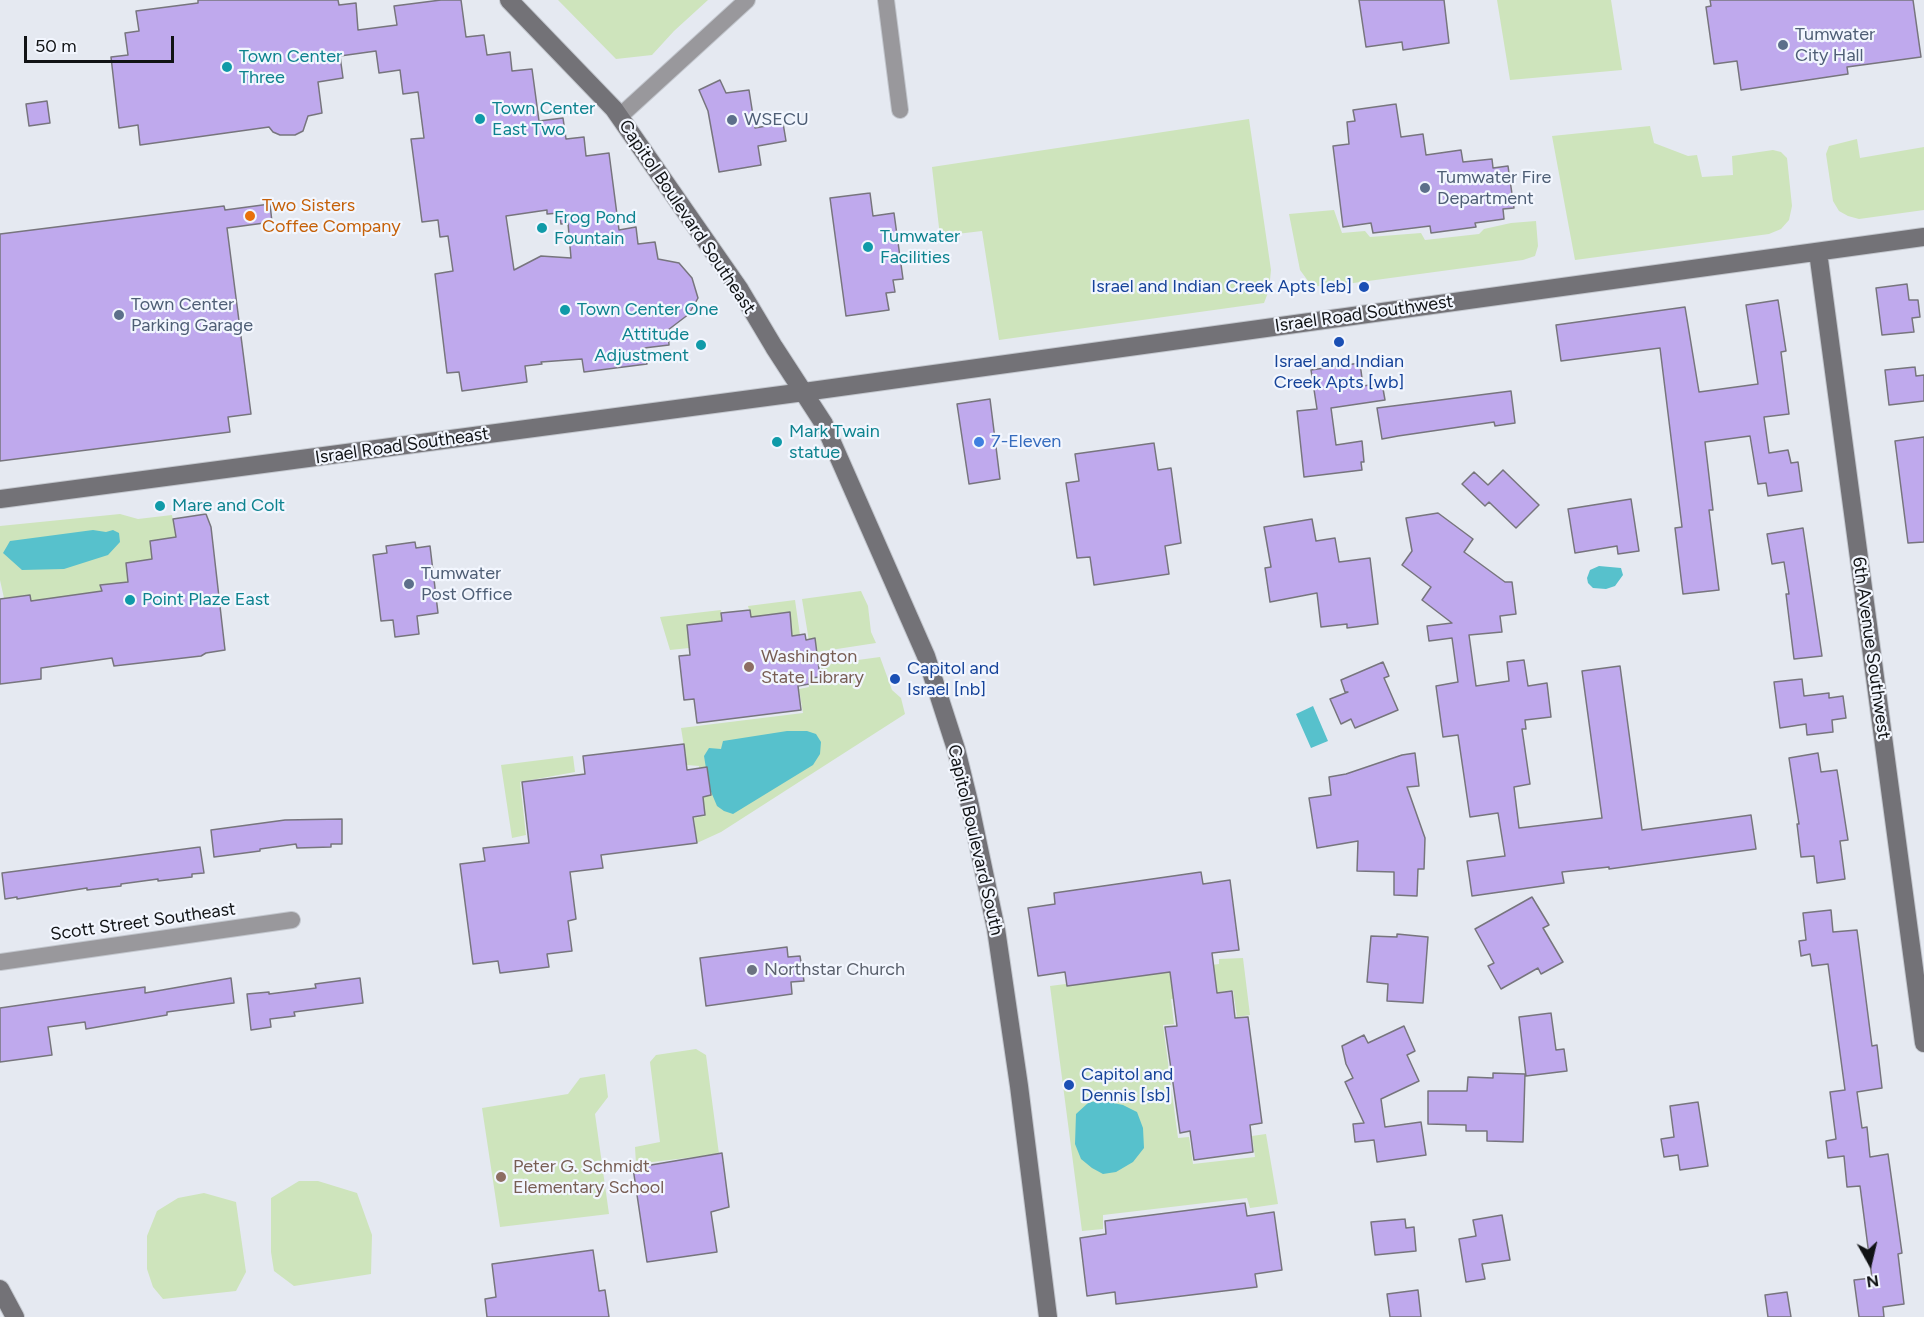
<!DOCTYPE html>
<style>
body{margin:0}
#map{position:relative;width:1924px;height:1317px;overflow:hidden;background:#e5e9f1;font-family:Figtree,sans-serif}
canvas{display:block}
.north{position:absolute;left:1840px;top:1233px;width:60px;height:60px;-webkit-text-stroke:4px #f2f6fe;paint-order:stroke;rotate:172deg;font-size:16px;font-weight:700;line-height:24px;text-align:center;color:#111315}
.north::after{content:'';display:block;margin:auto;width:21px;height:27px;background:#111315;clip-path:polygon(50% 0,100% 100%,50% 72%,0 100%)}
.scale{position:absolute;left:24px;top:36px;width:150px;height:27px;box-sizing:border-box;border:3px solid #111315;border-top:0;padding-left:8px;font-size:18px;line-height:21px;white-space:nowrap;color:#111315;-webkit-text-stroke:4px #f2f6fe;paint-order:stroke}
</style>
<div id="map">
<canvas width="1924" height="1317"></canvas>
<div class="north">N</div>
<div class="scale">50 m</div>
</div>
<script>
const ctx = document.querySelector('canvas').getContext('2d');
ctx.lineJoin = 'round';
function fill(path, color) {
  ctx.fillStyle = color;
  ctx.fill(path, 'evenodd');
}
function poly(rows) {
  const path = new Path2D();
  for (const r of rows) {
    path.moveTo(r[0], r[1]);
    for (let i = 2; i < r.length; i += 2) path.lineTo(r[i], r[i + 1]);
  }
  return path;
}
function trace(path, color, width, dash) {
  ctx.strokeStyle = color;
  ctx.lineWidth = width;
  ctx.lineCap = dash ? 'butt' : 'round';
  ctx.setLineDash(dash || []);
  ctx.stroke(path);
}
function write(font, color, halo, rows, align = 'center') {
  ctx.font = font + ' Figtree,sans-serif';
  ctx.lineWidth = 4.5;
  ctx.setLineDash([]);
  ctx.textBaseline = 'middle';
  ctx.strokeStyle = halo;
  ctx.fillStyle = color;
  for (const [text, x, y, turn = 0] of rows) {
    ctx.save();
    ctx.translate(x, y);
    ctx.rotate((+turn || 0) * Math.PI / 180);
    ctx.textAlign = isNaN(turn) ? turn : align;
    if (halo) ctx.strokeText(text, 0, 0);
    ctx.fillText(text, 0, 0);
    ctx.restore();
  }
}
fill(poly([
 [558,0,708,0,674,31,652,55,616,59],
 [1497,0,1611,0,1622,70,1510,80],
 [1249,119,1271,270,1269,290,1264,303,999,340,982,231,940,236,932,167],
 [1650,126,1654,143,1688,156,1697,155,1702,177,1733,175,1732,156,1773,150,1781,152,1787,158,1792,206,1789,220,1781,229,1769,234,1575,260,1552,136],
 [1857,139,1860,158,1924,147,1924,210,1859,219,1848,216,1839,211,1833,201,1826,154,1829,146],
 [1334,210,1342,233,1365,231,1370,237,1421,233,1425,240,1479,234,1484,229,1511,223,1536,221,1538,246,1535,256,1523,260,1324,287,1311,285,1300,270,1289,214],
 [120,514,138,519,172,515,176,537,151,541,152,559,127,563,128,582,101,585,102,591,31,601,30,595,4,598,0,580,0,526],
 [861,591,868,606,871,632,876,643,811,653,802,599],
 [795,600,800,635,792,635,789,612,751,617,748,606],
 [721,610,722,621,687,625,689,648,670,650,660,617],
 [880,657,892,690,901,698,905,714,721,832,697,843,694,818,705,816,699,766,687,765,681,728,803,713,799,689,809,687,809,678,821,679,821,665],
 [573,756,575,772,520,782,526,835,512,838,501,765],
 [1243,958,1250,1015,1237,1017,1233,990,1171,999,1174,1024,1163,1025,1178,1138,1189,1137,1193,1164,1255,1157,1252,1136,1266,1134,1278,1204,1250,1208,1247,1198,1103,1215,1103,1229,1082,1231,1050,986,1219,964,1219,959],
 [696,1049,706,1055,719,1154,636,1164,635,1147,660,1142,650,1062,656,1055],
 [605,1074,608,1097,595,1114,609,1214,500,1227,482,1108,568,1094,580,1078],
 [299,1181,318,1181,357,1193,372,1235,371,1274,294,1286,274,1271,271,1252,271,1198],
 [204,1193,236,1202,246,1272,236,1291,163,1299,153,1287,147,1269,147,1236,157,1211,178,1198]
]), '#cee4bc');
fill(poly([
 [93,530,106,532,113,530,119,533,120,542,108,555,64,569,22,570,3,553,10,541],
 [1599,566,1621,568,1623,575,1615,586,1606,589,1593,588,1588,583,1587,578,1590,570],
 [1313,706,1328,741,1311,748,1296,714],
 [787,731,807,731,816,734,821,742,820,754,813,765,733,814,724,811,717,806,709,787,704,756,709,748,721,749,723,741],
 [1099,1100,1123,1105,1137,1112,1143,1128,1144,1148,1133,1162,1116,1172,1103,1174,1092,1168,1081,1159,1075,1144,1076,1114,1088,1103]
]), '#57c1cc');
const building = poly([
 [198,0,338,0,339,5,356,3,358,30,397,25,394,6,441,0,461,0,466,37,484,35,487,55,510,52,512,71,532,69,539,121,563,118,566,139,584,137,586,156,609,153,619,230,636,227,638,244,655,242,658,259,679,263,692,278,698,298,689,314,668,330,669,345,644,348,647,364,584,372,582,359,541,362,542,364,525,366,527,382,462,391,459,372,447,373,435,274,453,271,448,236,440,237,438,220,422,222,411,139,424,138,418,92,403,94,400,70,379,73,376,51,340,56,343,78,318,82,322,113,308,116,303,131,295,135,280,135,273,132,269,127,140,145,138,125,119,128,111,57,128,55,125,33,139,31,136,11,198,3,198,0],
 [547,210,547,214,559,213,561,224,568,223,571,258,541,256,514,270,506,216,547,210],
 [1359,0,1444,0,1449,43,1403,50,1402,42,1366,47,1359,0],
 [1710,0,1913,0,1921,57,1847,67,1848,74,1741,90,1737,61,1714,64,1706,7,1711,6,1710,0],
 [720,80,726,93,749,90,755,128,783,123,786,141,758,146,761,165,719,172,708,111,699,90,720,80],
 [47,101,50,123,29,126,26,104,47,101],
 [1396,104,1401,137,1423,134,1426,155,1461,150,1463,162,1492,159,1493,168,1508,166,1514,208,1503,209,1504,219,1475,223,1476,227,1431,233,1430,226,1373,233,1371,223,1343,227,1333,146,1349,144,1347,122,1355,121,1353,110,1396,104],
 [870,193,873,216,894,213,903,279,893,280,895,292,886,293,889,310,846,316,830,198,870,193],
 [270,204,272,222,227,228,251,414,228,417,230,432,0,461,0,234,224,206,225,210,270,204],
 [1907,284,1909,300,1918,300,1920,317,1912,318,1914,332,1882,335,1876,288,1907,284],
 [1778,300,1786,351,1781,352,1789,414,1764,417,1769,453,1788,450,1791,463,1798,462,1802,491,1768,496,1766,483,1758,484,1750,436,1705,442,1713,510,1709,510,1719,590,1683,594,1675,528,1682,527,1660,348,1561,361,1556,325,1685,307,1699,392,1758,384,1746,305,1778,300],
 [1360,363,1363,386,1382,383,1385,400,1331,408,1336,445,1362,441,1364,462,1361,462,1362,470,1304,477,1297,411,1317,409,1311,370,1360,363],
 [1915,367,1916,376,1924,375,1924,401,1889,405,1885,370,1915,367],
 [1511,391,1515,423,1495,426,1494,422,1398,436,1382,439,1377,408,1511,391],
 [990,399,1000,479,969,484,957,404,990,399],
 [1924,437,1924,542,1908,543,1895,441,1924,437],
 [1154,443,1158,470,1171,468,1181,543,1165,546,1169,574,1094,585,1090,557,1077,558,1066,483,1079,481,1075,454,1154,443],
 [1503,470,1539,505,1516,528,1489,502,1485,506,1462,484,1474,472,1488,485,1503,470],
 [1631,499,1639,551,1618,554,1617,546,1575,553,1568,509,1631,499],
 [1438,513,1473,539,1464,552,1505,582,1512,582,1516,614,1500,616,1502,632,1469,635,1476,686,1509,681,1507,662,1524,660,1528,686,1547,683,1551,717,1525,720,1526,729,1522,729,1530,784,1514,787,1519,828,1602,818,1582,671,1620,666,1642,830,1751,815,1756,849,1609,869,1609,867,1562,872,1564,883,1472,896,1467,861,1505,856,1498,813,1470,817,1458,735,1443,737,1436,686,1458,682,1452,638,1429,641,1427,626,1452,623,1422,600,1431,587,1402,565,1412,551,1406,518,1438,513],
 [206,514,211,527,225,650,206,653,201,656,114,666,112,658,41,668,41,679,0,684,0,599,30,595,31,601,102,591,100,585,128,582,126,563,152,559,150,541,176,537,173,519,206,514],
 [1312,519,1316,541,1335,538,1339,562,1370,558,1378,624,1347,628,1347,624,1321,627,1317,593,1270,602,1265,568,1271,567,1264,527,1312,519],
 [1803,528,1822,656,1794,659,1786,594,1789,594,1784,562,1772,564,1767,534,1803,528],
 [415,542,416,548,430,546,438,613,417,616,419,634,395,637,393,620,381,621,373,555,387,553,386,546,415,542],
 [750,610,751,617,790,612,792,636,805,634,806,640,815,638,820,677,809,678,809,684,798,686,801,710,697,723,694,699,684,700,679,656,690,655,687,625,722,621,721,613,750,610],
 [1383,662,1389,676,1384,678,1398,710,1355,728,1351,719,1341,724,1330,699,1348,692,1345,692,1341,680,1383,662],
 [1802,679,1804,696,1829,693,1829,698,1843,696,1846,718,1832,720,1833,732,1807,735,1806,724,1780,728,1774,682,1802,679],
 [684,744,687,770,707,767,711,795,703,797,705,815,693,817,697,843,601,855,603,868,570,872,576,919,568,921,572,951,547,954,549,967,500,973,498,961,473,964,460,864,485,861,483,848,529,843,522,782,585,774,583,756,684,744],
 [1415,753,1419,786,1407,787,1425,838,1424,869,1418,869,1417,896,1394,895,1394,872,1357,871,1358,841,1317,848,1309,798,1331,795,1329,777,1346,774,1402,755,1415,753],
 [1818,753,1821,772,1837,770,1848,840,1840,841,1845,879,1817,883,1814,856,1801,857,1797,824,1799,824,1789,758,1818,753],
 [342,819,342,844,331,844,331,847,297,848,296,844,260,849,260,851,214,857,211,830,285,820,342,819],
 [200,847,204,873,192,874,192,877,158,881,158,879,121,884,121,886,87,890,87,888,17,899,17,897,5,899,2,873,200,847],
 [1201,872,1203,884,1230,880,1239,950,1212,953,1217,993,1232,991,1235,1018,1248,1017,1262,1123,1250,1125,1253,1152,1194,1160,1190,1131,1180,1133,1171,1069,1165,1027,1177,1026,1170,972,1067,986,1065,972,1038,976,1028,908,1055,904,1054,893,1201,872],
 [1532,897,1549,925,1543,928,1563,962,1541,974,1538,968,1501,989,1488,966,1494,963,1475,929,1532,897],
 [1831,910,1833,932,1857,930,1872,1046,1877,1045,1882,1088,1857,1092,1862,1128,1867,1127,1870,1157,1888,1154,1902,1253,1898,1254,1904,1304,1883,1307,1884,1317,1859,1317,1854,1280,1872,1278,1860,1186,1847,1187,1844,1156,1828,1158,1826,1141,1836,1139,1830,1092,1845,1090,1828,964,1812,966,1810,954,1801,956,1799,941,1806,940,1803,913,1831,910],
 [1397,934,1428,937,1423,1003,1387,1001,1388,984,1367,982,1371,936,1397,937,1397,934],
 [787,947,788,957,800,956,804,981,791,982,792,994,706,1006,700,958,787,947],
 [231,978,234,1003,167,1012,167,1015,86,1029,85,1022,48,1027,52,1055,0,1062,0,1008,145,987,145,993,231,978],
 [360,978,363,1003,294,1012,295,1016,270,1019,271,1027,251,1030,247,994,269,992,269,994,316,988,315,984,360,978],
 [1551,1013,1556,1050,1564,1049,1567,1071,1526,1076,1519,1017,1551,1013],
 [1404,1026,1415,1051,1407,1055,1419,1081,1381,1099,1385,1127,1421,1122,1426,1155,1377,1162,1374,1140,1355,1142,1353,1124,1364,1123,1345,1082,1353,1078,1346,1064,1342,1046,1364,1035,1368,1043,1404,1026],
 [1493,1073,1525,1074,1523,1142,1487,1141,1487,1131,1466,1131,1466,1125,1428,1124,1428,1091,1467,1091,1468,1077,1493,1078,1493,1073],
 [1698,1102,1708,1166,1680,1170,1678,1155,1664,1157,1661,1139,1674,1137,1670,1106,1698,1102],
 [722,1153,729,1207,711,1212,717,1252,647,1262,633,1168,722,1153],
 [1245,1203,1247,1216,1274,1212,1282,1270,1255,1274,1257,1287,1116,1304,1115,1292,1087,1296,1080,1238,1106,1234,1105,1221,1245,1203],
 [1502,1215,1510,1260,1482,1264,1485,1279,1466,1282,1459,1239,1476,1236,1473,1220,1502,1215],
 [1405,1219,1406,1228,1414,1227,1416,1251,1375,1255,1371,1222,1405,1219],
 [593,1250,599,1291,605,1290,609,1317,487,1317,485,1299,496,1297,492,1264,593,1250],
 [1418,1290,1421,1317,1390,1317,1387,1294,1418,1290],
 [1787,1292,1791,1317,1768,1317,1765,1295,1787,1292]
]);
fill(building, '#bfa9ed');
trace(building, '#77757d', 1.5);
const street = poly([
 [886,0,900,110],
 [619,117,747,0],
 [0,962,292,920]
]);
const secondary = poly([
 [509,0,614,109,740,290,774,347,824,424,926,656,956,749,970,806,996,929,1019,1086,1048,1317],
 [1818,252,1924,1043],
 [0,499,804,392,1924,237],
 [0,1289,15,1317]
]);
trace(street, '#c3c7ce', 18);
trace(secondary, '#c3c7ce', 20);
trace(street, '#99989c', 16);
trace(secondary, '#737277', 18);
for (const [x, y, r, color] of [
 [1783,45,6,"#5c6f8a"],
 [227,67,6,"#0f9aa8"],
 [480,119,6,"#0f9aa8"],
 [732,120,6,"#5c6f8a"],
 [1425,188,6,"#5c6f8a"],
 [250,216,6,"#e8710a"],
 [542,228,6,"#0f9aa8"],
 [868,247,6,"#0f9aa8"],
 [1364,287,6,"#1a4fb4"],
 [565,310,6,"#0f9aa8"],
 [119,315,6,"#5c6f8a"],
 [1339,342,6,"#1a4fb4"],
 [701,345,6,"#0f9aa8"],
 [777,442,6,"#0f9aa8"],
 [979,442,6,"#3f7fe0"],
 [160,506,6,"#0f9aa8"],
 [409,584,6,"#5c6f8a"],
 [130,600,6,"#0f9aa8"],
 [749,667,6,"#8d6e63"],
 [895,679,6,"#1a4fb4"],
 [752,970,6,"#6b7280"],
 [1069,1085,6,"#1a4fb4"],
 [501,1177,6,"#8d6e63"]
]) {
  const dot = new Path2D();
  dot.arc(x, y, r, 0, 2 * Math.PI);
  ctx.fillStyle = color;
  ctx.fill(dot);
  trace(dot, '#f2f6fe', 2);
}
write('18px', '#4e5e75', '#f2f6fe', [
 ["Tumwater",1795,35],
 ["City Hall",1795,56],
 ["WSECU",744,120],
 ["Tumwater Fire",1437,178],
 ["Department",1437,199],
 ["Town Center",131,305],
 ["Parking Garage",131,326],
 ["Tumwater",421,574],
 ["Post Office",421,595]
], 'left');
write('18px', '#0d838f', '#f2f6fe', [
 ["Town Center",239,57],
 ["Three",239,78],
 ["Town Center",492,109],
 ["East Two",492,130],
 ["Frog Pond",554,218],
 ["Fountain",554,239],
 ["Tumwater",880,237],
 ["Facilities",880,258],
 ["Town Center One",577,310],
 ["Attitude",689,335,"right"],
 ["Adjustment",689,356,"right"],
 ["Mark Twain",789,432],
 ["statue",789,453],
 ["Mare and Colt",172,506],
 ["Point Plaze East",142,600]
], 'left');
write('18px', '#c56008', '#f2f6fe', [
 ["Two Sisters",262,206],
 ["Coffee Company",262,227]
], 'left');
write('18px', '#111315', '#f2f6fe', [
 ["Capitol Boulevard Southeast",687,217,56],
 ["Israel Road Southwest",1364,314,-8],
 ["Israel Road Southeast",402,446,-8],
 ["6th Avenue Southwest",1871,648,82],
 ["Capitol Boulevard South",975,840,77],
 ["Scott Street Southeast",143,922,-8]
]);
write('18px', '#164399', '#f2f6fe', [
 ["Israel and Indian Creek Apts [eb]",1352,287,"right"],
 ["Israel and Indian",1339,362,"center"],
 ["Creek Apts [wb]",1339,383,"center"],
 ["Capitol and",907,669],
 ["Israel [nb]",907,690],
 ["Capitol and",1081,1075],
 ["Dennis [sb]",1081,1096]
], 'left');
write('18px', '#366cbe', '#f2f6fe', [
 ["7-Eleven",991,442]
], 'left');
write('18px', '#785e54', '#f2f6fe', [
 ["Washington",761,657],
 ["State Library",761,678],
 ["Peter G. Schmidt",513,1167],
 ["Elementary School",513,1188]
], 'left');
write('18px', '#5b616d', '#f2f6fe', [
 ["Northstar Church",764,970]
], 'left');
</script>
